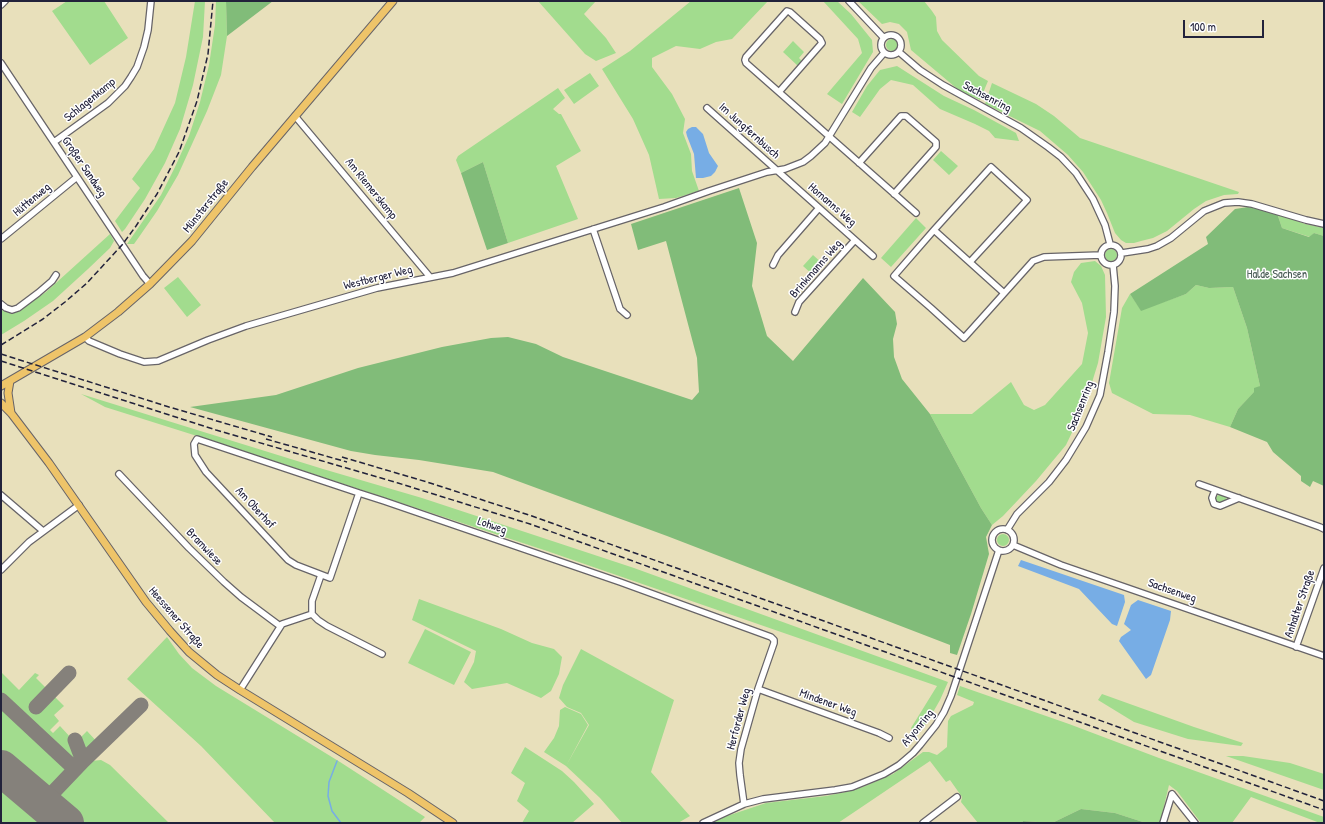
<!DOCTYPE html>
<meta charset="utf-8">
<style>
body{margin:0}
#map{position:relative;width:1325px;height:824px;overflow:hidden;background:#e8e0bb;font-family:"Patrick Hand",sans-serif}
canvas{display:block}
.frame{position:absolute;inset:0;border:2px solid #22223b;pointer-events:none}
.scale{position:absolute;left:1183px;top:20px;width:81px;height:18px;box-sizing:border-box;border:2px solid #22223b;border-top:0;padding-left:5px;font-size:12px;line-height:14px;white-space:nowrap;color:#22223b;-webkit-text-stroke:3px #fff;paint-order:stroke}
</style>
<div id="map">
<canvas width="1325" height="824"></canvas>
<div class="frame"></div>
<div class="scale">100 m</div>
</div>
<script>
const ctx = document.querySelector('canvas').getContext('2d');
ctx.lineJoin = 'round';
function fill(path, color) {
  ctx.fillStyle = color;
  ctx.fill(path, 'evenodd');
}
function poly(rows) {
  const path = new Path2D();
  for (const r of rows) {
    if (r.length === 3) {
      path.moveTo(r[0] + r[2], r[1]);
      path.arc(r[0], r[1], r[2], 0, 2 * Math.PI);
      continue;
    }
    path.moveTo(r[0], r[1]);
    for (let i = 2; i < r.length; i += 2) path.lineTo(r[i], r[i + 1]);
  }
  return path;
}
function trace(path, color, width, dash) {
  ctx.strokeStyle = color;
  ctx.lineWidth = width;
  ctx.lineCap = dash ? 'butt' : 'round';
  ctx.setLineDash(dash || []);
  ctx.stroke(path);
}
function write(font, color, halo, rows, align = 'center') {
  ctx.font = font + ' "Patrick Hand",sans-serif';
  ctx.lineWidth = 3;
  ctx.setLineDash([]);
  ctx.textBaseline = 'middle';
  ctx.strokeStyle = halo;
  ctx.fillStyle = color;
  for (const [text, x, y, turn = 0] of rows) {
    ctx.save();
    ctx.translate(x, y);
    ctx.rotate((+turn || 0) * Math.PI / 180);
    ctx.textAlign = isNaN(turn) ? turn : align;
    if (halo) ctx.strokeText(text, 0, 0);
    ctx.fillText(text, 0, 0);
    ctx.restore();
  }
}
fill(poly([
 [67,1,104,1,128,38,90,65,52,11],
 [195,1,205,1,203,37,193,85,180,129,165,163,145,199,125,229,122,232,115,221,140,188,132,179,154,149,175,103,186,57],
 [216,1,226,1,227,36,221,75,207,111,178,175,157,211,139,237,134,244,127,244,161,195,175,167,189,136,200,102,209,65,215,25],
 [538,1,596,1,584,14,606,38,616,53,596,61,585,54],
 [691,1,768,1,732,39,716,42,700,49,676,46,652,58,652,67,672,94,685,119,683,133,691,154,692,171,699,191,676,198,659,199,649,155,633,119,602,69,630,51],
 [823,1,837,1,851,14,872,40,873,52,842,104,827,94,862,53,858,39],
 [858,1,924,1,932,11,936,17,937,31,942,40,979,76,988,81,980,100,961,92,911,50,907,32,899,24,890,22,882,24],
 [892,45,6],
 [793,41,804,52,799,58,802,61,798,66,783,52],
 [897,66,944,96,974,110,1016,133,1019,141,995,138,989,131,975,124,940,109,913,85,891,80,880,89,860,117,852,112,867,86,880,70],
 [590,73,599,86,574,104,564,90],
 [992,83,1036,104,1054,116,1080,138,1239,192,1238,194,1224,195,1206,201,1194,209,1167,231,1153,238,1141,241,1134,243,1126,243,1121,240,1115,233,1107,213,1101,200,1083,172,1068,155,1040,131,985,104],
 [558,88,565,98,553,109,559,114,561,114,581,151,556,166,578,219,508,243,483,162,461,173,456,160,458,156],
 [941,151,958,166,949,175,933,160],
 [1277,213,1305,224,1324,228,1324,236,1314,233,1310,237,1282,228],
 [916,218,926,228,891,267,881,258],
 [110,234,114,241,110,248,88,269,53,301,24,321,1,335,1,312,2,310,11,313,18,311,46,292],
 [1111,255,6],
 [813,255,823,264,813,275,803,266],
 [1095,261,1101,266,1105,275,1106,317,1098,363,1085,405,1066,445,1036,481,1003,516,992,525,981,508,930,414,972,414,1011,382,1024,405,1034,410,1045,405,1082,364,1088,333,1082,303,1071,282,1074,272,1081,263],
 [178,277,201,305,187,317,164,288],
 [1196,285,1209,288,1233,287,1247,328,1260,386,1238,409,1230,427,1190,415,1153,414,1112,393,1109,383,1122,308,1130,294,1141,310,1186,294],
 [81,394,323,469,422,498,634,568,948,682,940,700,928,721,916,736,911,728,937,686,547,551,216,442,105,407],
 [1220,494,1226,497,1227,500,1219,503,1216,501,1216,497],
 [1003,540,6],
 [419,599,501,629,532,643,554,649,562,657,559,674,551,691,541,698,507,683,472,689,464,682,474,662,476,651,412,620],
 [425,629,471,652,454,685,408,663],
 [167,637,179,654,192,668,216,686,340,762,425,817,419,823,275,823,201,746,127,679],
 [581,649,674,700,651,772,690,816,678,823,622,823,600,798,566,766,589,725,581,713,567,707,559,698,563,685],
 [1,672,19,690,35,673,39,675,36,678,64,706,54,715,59,721,50,730,53,733,60,726,72,739,74,742,76,742,87,731,99,744,86,757,91,761,101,760,110,765,169,823,1,823],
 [960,686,1069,724,1159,758,1324,817,1324,823,1320,823,1251,797,1232,823,1201,823,1177,791,1169,785,1160,823,1146,823,1115,813,1081,809,1052,823,1023,821,1022,823,978,823,961,802,962,797,950,780,946,782,930,761,838,823,710,823,721,818,766,803,826,796,846,792,863,787,893,774,923,752,929,752,937,755,947,747,948,721,951,716,973,705,974,702,957,695],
 [1102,694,1194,727,1243,743,1241,746,1188,739,1134,722,1098,700],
 [565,707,581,714,588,725,566,766,544,752,554,738,559,726,560,710],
 [525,747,562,771,574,782,594,804,572,823,522,823,529,811,517,801,525,783,511,773],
 [1226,756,1243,756,1290,763,1324,774,1324,790]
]), '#a2dc8e');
fill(poly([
 [226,1,273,1,227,36],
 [483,162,508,243,487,250,461,173],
 [739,188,757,243,752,286,767,336,793,361,863,278,895,312,897,324,893,339,894,357,902,379,930,414,981,508,992,525,986,537,989,554,971,614,957,655,950,653,950,645,667,536,493,472,419,460,375,455,351,451,190,407,276,395,358,368,442,347,491,338,508,337,536,344,563,357,692,400,699,392,697,358,666,241,638,250,631,224],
 [1248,207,1277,213,1282,228,1309,237,1314,233,1324,236,1324,486,1313,481,1310,487,1301,481,1301,476,1273,452,1267,442,1230,427,1238,409,1254,392,1254,388,1260,386,1247,328,1233,287,1209,288,1196,285,1186,294,1141,311,1130,294,1208,244,1206,237,1235,209],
 [1081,809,1115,813,1146,823,1022,823,1023,821,1052,823]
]), '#81bc79');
fill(poly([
 [692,127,696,127,703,134,709,153,718,166,715,172,711,176,703,178,696,178,694,154,687,136,686,132,688,129],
 [1021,560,1124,595,1125,602,1117,626,1112,624,1079,589,1018,566],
 [1138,600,1171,611,1170,620,1151,675,1146,679,1119,641,1121,637,1131,630,1124,624,1131,605]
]), '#77ade5');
trace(poly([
 [337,761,329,782,328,796,332,811,341,823]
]), '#77ade5', 1.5);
trace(poly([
 [1,700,75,769],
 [36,707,69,673],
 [83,761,141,705],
 [43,803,83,761,75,740]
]), '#85817b', 15);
trace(poly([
 [1,768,66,823]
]), '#85817b', 36);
const minor = poly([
 [849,1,884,38],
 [1,5,5,1],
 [891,45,10],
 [899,52,920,70,943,85,1021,128,1048,147,1061,157,1076,173,1093,199,1105,225,1110,244],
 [1,63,143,276,150,284],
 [779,92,822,43,820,39,790,12,787,11,746,57,745,60,746,63,916,213],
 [707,108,873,256],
 [295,116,430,277],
 [54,142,108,103,125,86,131,77,137,67,144,47,148,30,151,1],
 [859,163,901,116,906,116,936,142,936,147,894,194],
 [593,229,620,309,627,315],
 [934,230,1004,293],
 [1,239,77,177],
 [1111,255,10],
 [1122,253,1148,249,1157,246,1171,238,1204,211,1224,203,1238,202,1252,204,1306,220,1324,224],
 [970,262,1027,200,991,167,934,230,894,276,931,308,964,338,1033,261,1044,257,1101,255],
 [773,265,778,255,819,208],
 [1,304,6,308,12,310,18,308,38,293,52,281,56,275],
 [795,312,799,302,855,240],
 [85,337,89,341,120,354,144,362,158,361,208,340,246,326,377,288,453,273,664,207,709,191,767,172,785,169,803,162,811,156,825,143,871,68,884,53],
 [119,474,189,548,224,582,241,597,280,626],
 [1199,484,1320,527,1324,529],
 [1215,490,1212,498,1214,504,1220,506,1239,498],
 [359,493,330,578,296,565,288,560,206,472,195,455,194,444,197,439,359,493,384,501,620,582,771,637,774,640,774,643,758,689,741,749,739,763,740,775,744,804],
 [1,495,43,531],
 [1003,540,11],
 [1007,530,1017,514,1049,482,1066,460,1086,427,1100,395,1108,352,1114,312,1115,286,1113,265],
 [1013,545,1061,565,1324,656],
 [1,570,29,542,79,505],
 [312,614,312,601,321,575],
 [1296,647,1324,568],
 [758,689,879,733,889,738],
 [240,690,282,624,312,614,318,620,327,626,382,654],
 [1172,794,1195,823],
 [703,823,744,804,763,799,835,790,852,787,884,774,899,765,913,753,920,745,936,725,944,712,951,696,999,550],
 [923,823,957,797],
 [1163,823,1172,794]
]);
const major = poly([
 [10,381,8,393,11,413],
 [1,386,85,337,118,312,150,284,192,241,252,167,393,1],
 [1,403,11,413,49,463,146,602,170,631,189,652,217,675,240,690,408,793,453,823]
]);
trace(minor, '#676468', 8);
trace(major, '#676468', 9);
trace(minor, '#fff', 5.5);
trace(major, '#eec469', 7);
trace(poly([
 [1,345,43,319,65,302,87,283,122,245,136,226,157,194,179,152,197,101,208,54,213,1],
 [1,354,169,407,272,437],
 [1,361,216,430,398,483,530,524,1324,810],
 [266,439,347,462],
 [342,457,427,482,532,516,1324,801]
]), '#22223b', 1.5, [6, 3]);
write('12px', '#22223b', '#fff', [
 ["Sachsenring",987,97,28],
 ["Schlagenkamp",90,100,-39],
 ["Im Jungfernbusch",749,131,42],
 ["Großer Sandweg",84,167,56],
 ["Am Riemerskamp",371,189,51],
 ["Hüttenweg",32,200,-40],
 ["Homanns Weg",832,205,41],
 ["Münsterstraße",206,206,-51],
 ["Brinkmanns Weg",816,269,-49],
 ["Westberger Weg",378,278,-14],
 ["Sachsenring",1081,406,-68],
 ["Am Oberhof",255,508,47],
 ["Lohweg",492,526,19],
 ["Bramwiese",204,547,46],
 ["Sachsenweg",1172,591,19],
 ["Anhalter Straße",1300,604,-71],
 ["Heessener Straße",176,618,49],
 ["Mindener Weg",828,703,20],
 ["Herforder Weg",739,719,-75],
 ["Afyonring",918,728,-51]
]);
write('12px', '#485a54', '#fff', [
 ["Halde Sachsen",1277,275]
]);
</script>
